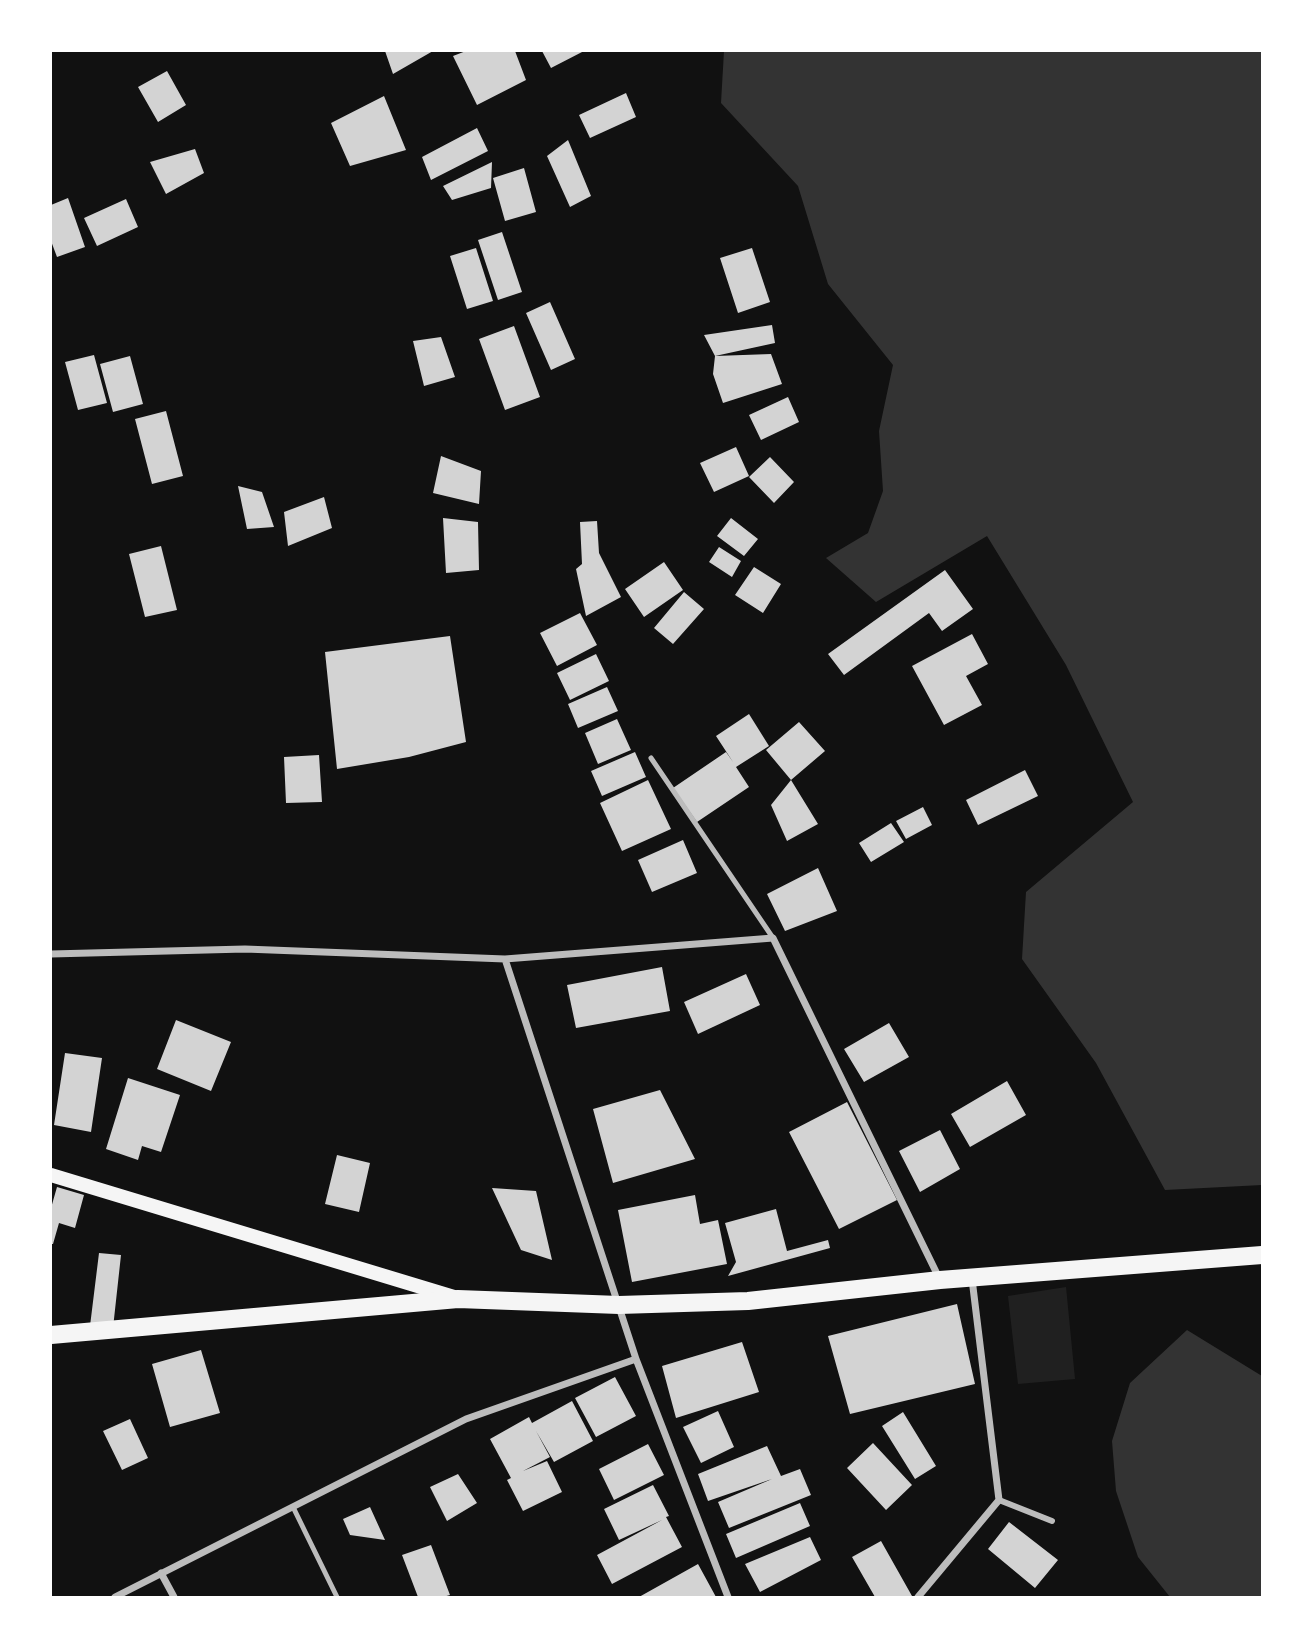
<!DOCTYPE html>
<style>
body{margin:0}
#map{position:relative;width:1313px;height:1648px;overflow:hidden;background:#111;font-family:Arial,sans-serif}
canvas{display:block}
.frame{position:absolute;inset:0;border:52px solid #fff;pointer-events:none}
</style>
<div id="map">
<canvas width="1313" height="1648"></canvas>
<div class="frame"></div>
</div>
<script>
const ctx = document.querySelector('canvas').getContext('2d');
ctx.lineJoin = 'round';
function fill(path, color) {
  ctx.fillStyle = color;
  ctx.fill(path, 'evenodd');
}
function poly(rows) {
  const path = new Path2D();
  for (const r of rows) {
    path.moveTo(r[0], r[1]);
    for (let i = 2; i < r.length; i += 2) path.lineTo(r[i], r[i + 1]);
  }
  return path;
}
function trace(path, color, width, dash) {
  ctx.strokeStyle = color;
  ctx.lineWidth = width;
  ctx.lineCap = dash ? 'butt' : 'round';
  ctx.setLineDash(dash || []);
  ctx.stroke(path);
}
fill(poly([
 [1066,1287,1075,1379,1018,1384,1008,1296]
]), '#202020');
fill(poly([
 [724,51,1262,51,1262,1185,1165,1190,1096,1063,1022,959,1026,892,1133,802,1066,665,987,536,876,602,826,558,868,533,883,491,879,431,893,365,828,284,798,186,721,103],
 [1187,1330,1262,1376,1262,1597,1170,1597,1138,1557,1116,1491,1112,1441,1130,1383]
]), '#333');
fill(poly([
 [385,51,433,51,393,74],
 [466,51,515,51,526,80,477,105,453,56],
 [542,51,584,51,551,68],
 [167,71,186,105,158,122,138,87],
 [626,93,636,117,590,138,579,115],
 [384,96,406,150,350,166,331,123],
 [477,128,488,151,431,180,422,157],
 [568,140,591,196,570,207,547,156],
 [195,149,204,173,166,194,150,162],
 [492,162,491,188,452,200,443,186],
 [524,168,536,212,505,221,493,178],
 [68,198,85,247,57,257,51,241,51,205],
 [126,199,138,227,97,246,84,218],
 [502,232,522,292,498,300,478,240],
 [476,248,493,301,467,309,450,256],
 [752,248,770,302,738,313,720,258],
 [550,302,575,359,551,370,526,313],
 [772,325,775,343,715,356,704,335],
 [514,326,540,397,505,410,479,339],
 [441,337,455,377,424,386,413,341],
 [771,354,782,384,723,403,713,374,715,356],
 [94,355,107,403,78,410,65,362],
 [130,356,143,404,113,412,100,364],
 [788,397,799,422,761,440,749,415],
 [166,411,183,476,152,484,135,419],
 [736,447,749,476,714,492,700,463],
 [441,456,481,471,479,504,433,493],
 [770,457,794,482,774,503,749,477],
 [238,486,262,492,274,527,247,529],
 [324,497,332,528,288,546,284,512],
 [443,518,478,522,479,570,446,573],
 [731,518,758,539,744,556,717,536],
 [597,521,599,553,621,597,586,616,576,569,582,564,580,522],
 [161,546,177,610,145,617,129,554],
 [719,547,741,561,732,577,709,562],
 [664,562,683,590,644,617,625,589],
 [754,567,781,584,763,613,735,595],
 [945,570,973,609,942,631,929,613,844,675,828,654],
 [684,592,704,609,673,644,654,628],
 [580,613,597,645,557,666,540,633],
 [972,634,988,664,966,676,982,705,944,725,912,666],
 [450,636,466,742,409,757,337,769,325,652],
 [596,654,609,681,570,700,557,673],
 [607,687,618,711,578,728,568,704],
 [749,714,769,746,736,767,749,787,697,822,673,788,726,752,733,762,716,736],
 [617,719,631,750,598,764,585,733],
 [799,722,825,751,791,780,766,750],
 [635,752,646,777,602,796,591,771],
 [319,755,322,802,286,803,284,757],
 [1025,770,1038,796,978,825,966,800],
 [648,780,671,829,622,851,600,803],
 [791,780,818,824,787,841,771,805],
 [923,807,932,825,906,839,896,821],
 [891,823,904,842,871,862,859,843],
 [683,840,697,873,652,892,638,860],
 [818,868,837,911,785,931,767,894],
 [662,967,670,1011,576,1028,567,985],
 [746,974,760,1005,698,1034,684,1002],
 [176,1020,231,1042,211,1091,157,1069],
 [889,1023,909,1057,864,1082,844,1049],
 [65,1053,102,1058,91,1132,54,1125],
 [128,1078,180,1095,161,1152,142,1146,138,1160,106,1149],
 [1007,1081,1026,1115,970,1147,951,1114],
 [660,1090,695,1159,613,1183,593,1109],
 [847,1102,897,1200,839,1229,789,1132],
 [940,1130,960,1169,920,1192,899,1151],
 [337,1155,370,1163,359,1212,325,1204],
 [57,1187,84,1195,75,1228,59,1223,53,1244,51,1244,51,1208],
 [492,1188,536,1191,552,1260,521,1250],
 [695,1195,700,1224,718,1220,727,1264,632,1282,618,1210],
 [776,1209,787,1251,828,1240,830,1248,728,1276,736,1262,725,1223],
 [99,1253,121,1255,113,1328,90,1326],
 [957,1304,975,1384,850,1414,828,1336],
 [742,1342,759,1392,676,1418,662,1366],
 [201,1350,220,1413,170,1427,152,1364],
 [615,1377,636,1416,596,1437,575,1398],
 [572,1401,593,1441,554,1462,536,1431,550,1457,523,1471,547,1461,562,1492,523,1511,507,1480,511,1478,490,1439,529,1417,532,1423],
 [718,1411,734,1447,701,1463,683,1427],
 [903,1412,936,1466,915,1479,882,1426],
 [130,1419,148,1458,122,1470,103,1431],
 [873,1443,912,1485,886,1510,847,1468],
 [648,1444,664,1475,614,1500,599,1469],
 [767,1446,781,1476,800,1469,811,1495,729,1528,718,1502,772,1479,708,1501,698,1474],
 [458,1474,477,1503,447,1521,430,1487],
 [653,1485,669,1516,666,1517,682,1547,612,1584,597,1555,662,1520,619,1540,604,1509],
 [800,1503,810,1526,736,1558,726,1534],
 [370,1507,385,1540,350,1535,343,1519],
 [1009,1522,1058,1560,1035,1588,988,1549],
 [810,1537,821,1560,760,1592,745,1564],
 [881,1541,912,1596,910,1597,875,1597,852,1557],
 [431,1545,450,1595,443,1597,418,1597,402,1555],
 [698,1564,716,1597,639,1597]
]), '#d3d3d3');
trace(poly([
 [651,758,773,938],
 [293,1507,337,1597]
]), '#bcbcbc', 5);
trace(poly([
 [999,1500,1052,1521]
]), '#bcbcbc', 6);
trace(poly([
 [51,954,245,949,505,959,773,938,940,1280],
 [505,959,636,1359,728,1597],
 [161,1573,174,1597],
 [115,1597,466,1419,636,1359],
 [918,1597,999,1500,972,1279]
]), '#bcbcbc', 7);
trace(poly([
 [51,1175,454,1297]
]), '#f5f5f5', 14);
trace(poly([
 [51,1335,458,1299,619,1305,748,1301,940,1280,1262,1255]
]), '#f5f5f5', 18);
</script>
